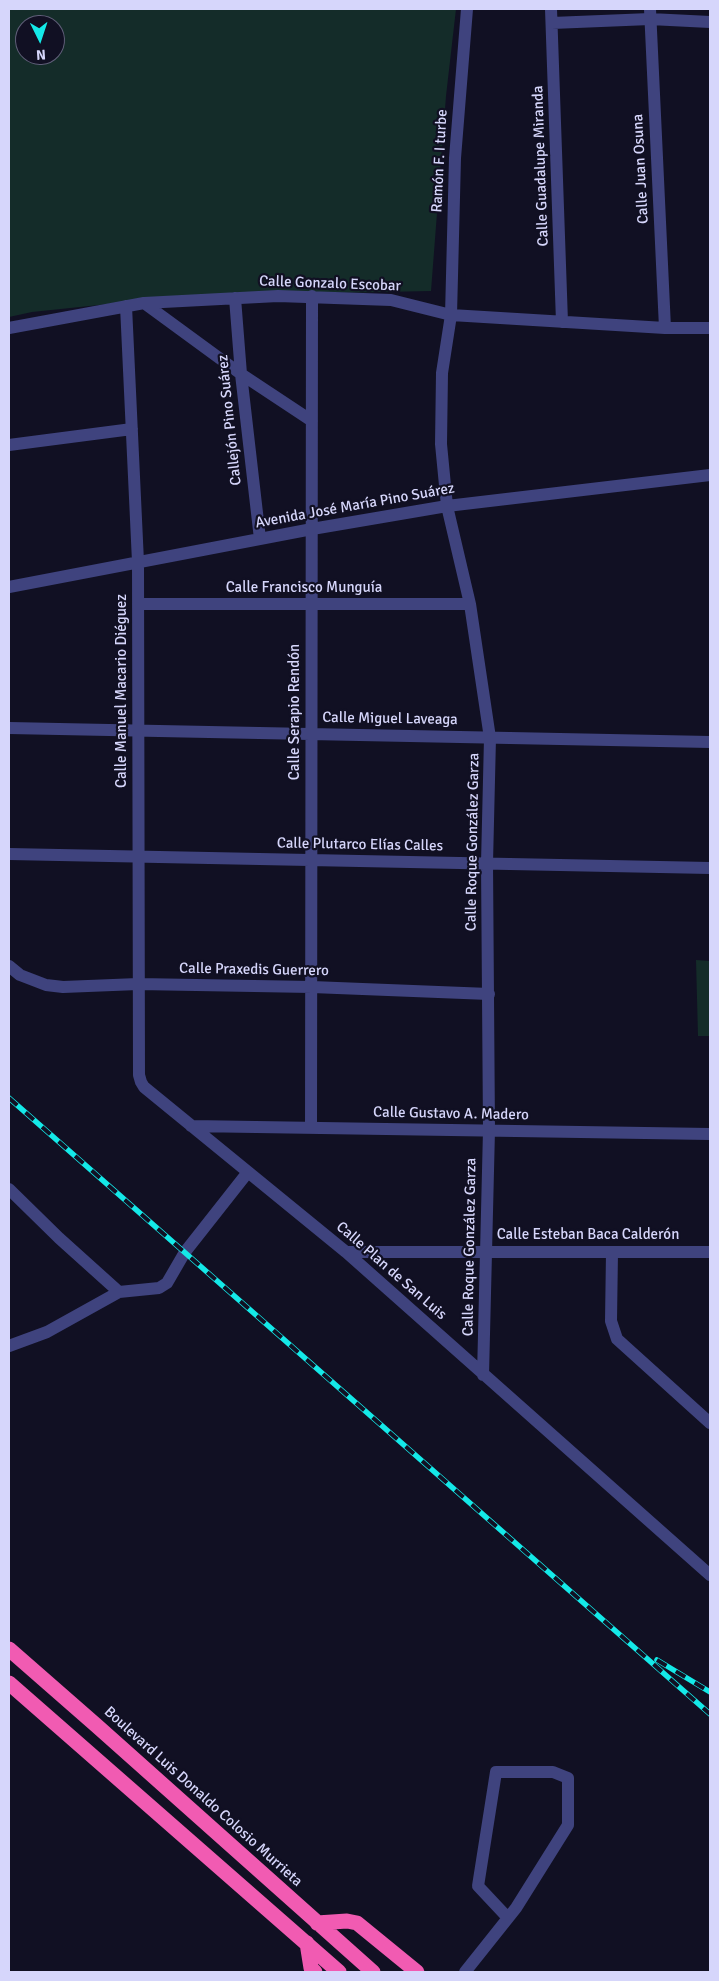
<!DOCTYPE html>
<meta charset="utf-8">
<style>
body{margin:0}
#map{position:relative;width:719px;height:1981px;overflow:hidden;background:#111023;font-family:Signika,sans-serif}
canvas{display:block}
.frame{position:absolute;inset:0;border:10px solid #d6d6fb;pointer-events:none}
.north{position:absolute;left:15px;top:15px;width:50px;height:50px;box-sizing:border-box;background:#111023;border:1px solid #605f79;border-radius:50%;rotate:176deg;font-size:14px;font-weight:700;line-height:20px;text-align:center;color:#d6d6fb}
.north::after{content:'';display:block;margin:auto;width:18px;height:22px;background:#14e9e8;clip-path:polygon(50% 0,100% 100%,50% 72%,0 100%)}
</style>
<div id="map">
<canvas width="719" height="1981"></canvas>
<div class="frame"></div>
<div class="north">N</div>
</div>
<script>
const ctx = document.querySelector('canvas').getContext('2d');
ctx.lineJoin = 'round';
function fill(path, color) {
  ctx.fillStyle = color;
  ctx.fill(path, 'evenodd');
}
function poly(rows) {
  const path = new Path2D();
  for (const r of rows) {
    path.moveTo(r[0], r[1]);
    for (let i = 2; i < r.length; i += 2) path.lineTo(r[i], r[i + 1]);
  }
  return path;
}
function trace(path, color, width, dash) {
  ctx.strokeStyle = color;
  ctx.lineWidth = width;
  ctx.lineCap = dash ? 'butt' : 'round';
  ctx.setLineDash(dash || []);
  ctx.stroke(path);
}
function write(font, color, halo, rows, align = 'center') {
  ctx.font = font + ' Signika,sans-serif';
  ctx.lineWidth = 4.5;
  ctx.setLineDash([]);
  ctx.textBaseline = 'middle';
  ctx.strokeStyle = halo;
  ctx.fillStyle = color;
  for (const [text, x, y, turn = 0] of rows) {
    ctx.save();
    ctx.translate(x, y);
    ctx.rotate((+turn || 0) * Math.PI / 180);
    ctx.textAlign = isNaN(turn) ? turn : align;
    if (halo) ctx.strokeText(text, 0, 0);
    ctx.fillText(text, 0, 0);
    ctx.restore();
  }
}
fill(poly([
 [9,9,456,9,446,96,431,291,185,296,32,312,9,317],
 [25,25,55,25,55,55,25,55],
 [696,960,710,961,710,1036,698,1036]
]), '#142c29');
trace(poly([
 [467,9,455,158,451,315,442,373,441,444,447,506,470,604,490,738,487,863,489,1130,483,1375],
 [551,9,562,322],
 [650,9,665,328],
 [552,23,650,19,710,22],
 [235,298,241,374,260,539],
 [144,303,241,374,312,421],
 [126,306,138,562,139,1075,141,1082,144,1087,346,1252,710,1575],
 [9,328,144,303,278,296,391,300,451,315,665,328,710,328],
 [9,445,132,429],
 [9,587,312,529,447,506,710,475],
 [138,604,470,604],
 [9,728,710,742],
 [9,854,710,868],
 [9,966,20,975,46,985,63,987,138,984,312,987,489,994],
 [191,1126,710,1134],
 [311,1128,312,296],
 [9,1189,59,1238,119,1292],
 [346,1252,710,1252],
 [612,1252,611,1321,617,1339,710,1423],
 [9,1346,47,1332,119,1292,159,1288,167,1283,185,1252,248,1172],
 [465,1972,516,1908,568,1825,568,1778,553,1772,496,1772,478,1886,508,1918]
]), '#3f437e', 12);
trace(poly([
 [9,1649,97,1726,373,1972],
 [9,1683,339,1972],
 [317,1923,347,1921,357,1923,417,1972],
 [307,1943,311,1968,315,1972]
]), '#f15bb2', 15);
const rail = poly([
 [9,1098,710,1714],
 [657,1660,710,1692]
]);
trace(rail, '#14e9e8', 5.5);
trace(rail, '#111023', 4, [11]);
write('15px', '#d6d6fb', '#111023', [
 ["Ramón F. I turbe",440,161,-87],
 ["Calle Guadalupe Miranda",541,166,-92],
 ["Calle Juan Osuna",641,169,-93],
 ["Calle Gonzalo Escobar",330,284,2],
 ["Callejón Pino Suárez",230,420,-96],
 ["Avenida José María Pino Suárez",355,506,-10],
 ["Calle Francisco Munguía",304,588],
 ["Calle Manuel Macario Diéguez",122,691,-90],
 ["Calle Serapio Rendón",295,712,-90],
 ["Calle Miguel Laveaga",390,719,1],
 ["Calle Roque González Garza",473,842,-89],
 ["Calle Plutarco Elías Calles",360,845,1],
 ["Calle Praxedis Guerrero",254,970,1],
 ["Calle Gustavo A. Madero",451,1114,1],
 ["Calle Esteban Baca Calderón",588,1235],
 ["Calle Roque González Garza",470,1247,-89],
 ["Calle Plan de San Luis",391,1271,41],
 ["Boulevard Luis Donaldo Colosio Murrieta",203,1797,42]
]);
</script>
